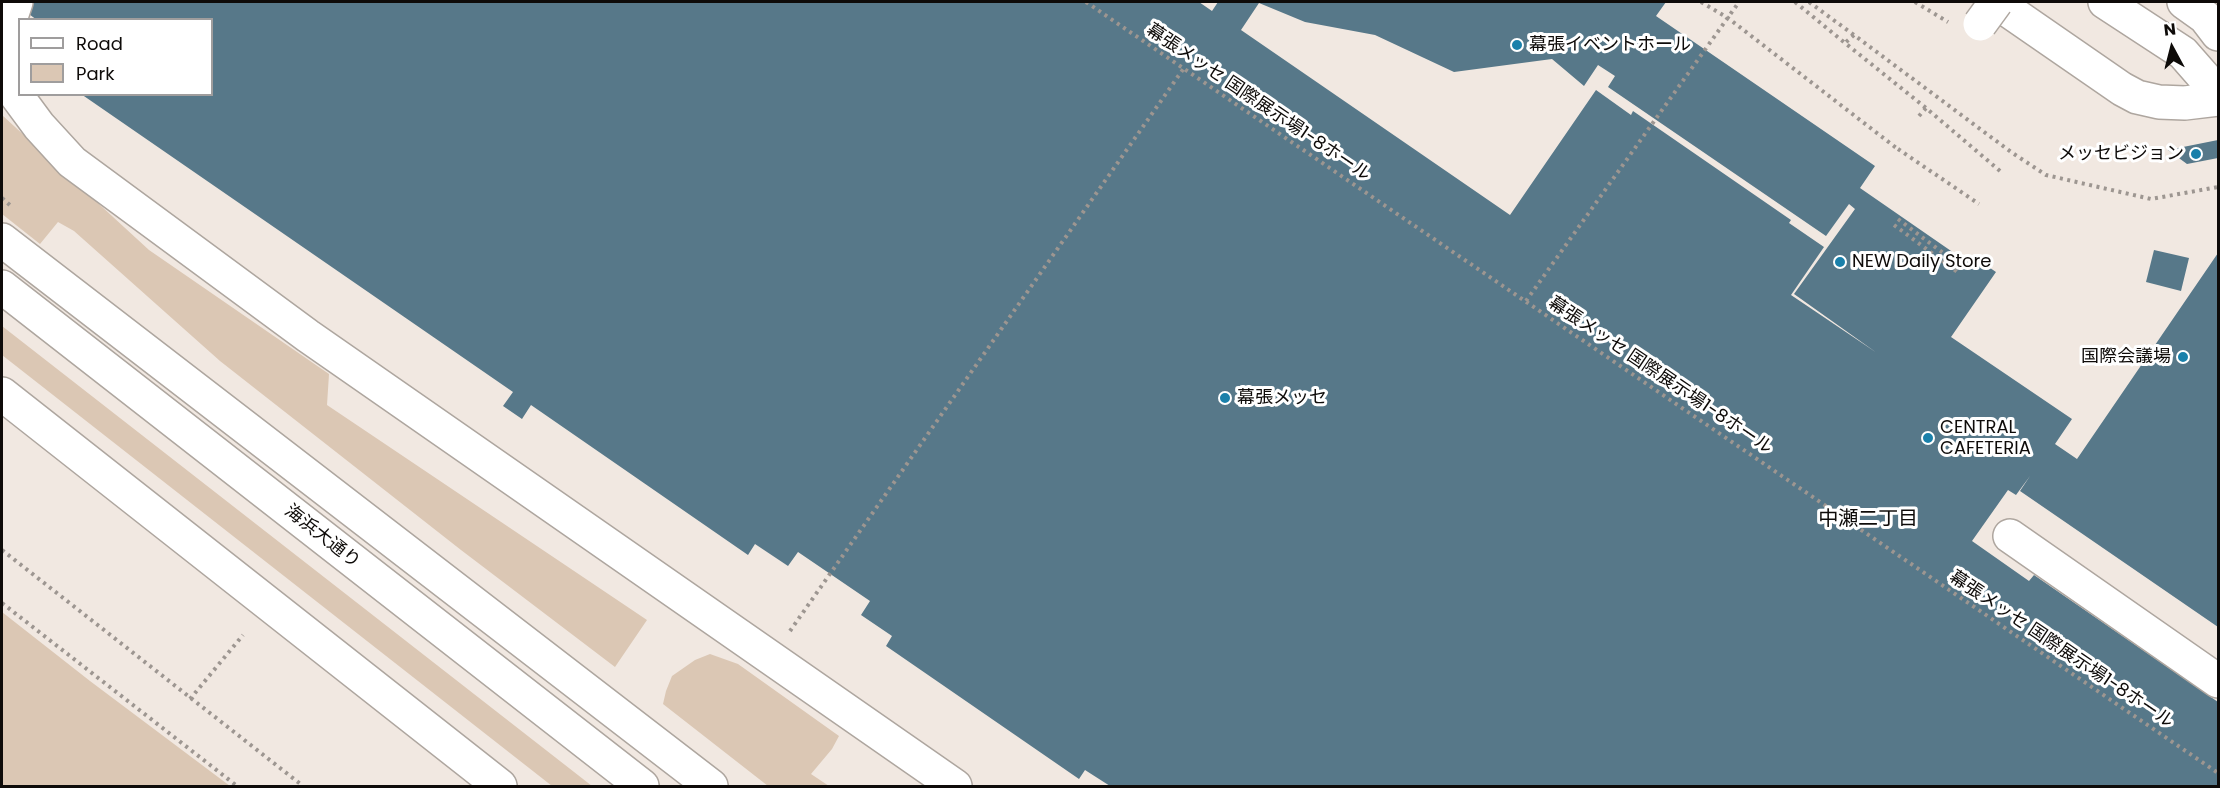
<!DOCTYPE html>
<meta charset="utf-8">
<style>
body{margin:0}
#map{position:relative;width:2220px;height:788px;overflow:hidden;background:#f1e8e1;font-family:Poppins,sans-serif}
canvas{display:block}
.frame{position:absolute;inset:0;border:3px solid #0e0b09;pointer-events:none}
.legend{position:absolute;left:18px;top:18px;width:195px;height:78px;box-sizing:border-box;background:#fff;border:2px solid #9f9d9d;margin:0;padding:8px 10px;list-style:none;font-size:18px;color:#0e0b09}
.legend li{display:flex;align-items:center;gap:12px;height:30px}
.legend b{width:30px;border:2px solid #9f9d9d}
.north{position:absolute;left:2142px;top:18px;width:60px;height:60px;-webkit-text-stroke:4px #fff;paint-order:stroke;rotate:353deg;font-size:16px;font-weight:700;line-height:24px;text-align:center;color:#0e0b09}
.north::after{content:'';display:block;margin:auto;width:21px;height:27px;background:#0e0b09;clip-path:polygon(50% 0,100% 100%,50% 72%,0 100%)}
</style>
<div id="map">
<canvas width="2220" height="788"></canvas>
<div class="frame"></div>
<ul class="legend">
<li><b style="height:8px;background:#fff"></b>Road</li>
<li><b style="height:16px;background:#dbc7b4"></b>Park</li>
</ul>
<div class="north">N</div>
</div>
<script>
const ctx = document.querySelector('canvas').getContext('2d');
ctx.lineJoin = 'round';
function fill(path, color) {
  ctx.fillStyle = color;
  ctx.fill(path, 'evenodd');
}
function poly(rows) {
  const path = new Path2D();
  for (const r of rows) {
    path.moveTo(r[0], r[1]);
    for (let i = 2; i < r.length; i += 2) path.lineTo(r[i], r[i + 1]);
  }
  return path;
}
function trace(path, color, width, dash) {
  ctx.strokeStyle = color;
  ctx.lineWidth = width;
  ctx.lineCap = dash ? 'butt' : 'round';
  ctx.setLineDash(dash || []);
  ctx.stroke(path);
}
function write(font, color, halo, rows, align = 'center') {
  ctx.font = font + ' Poppins,"Noto Sans JP",sans-serif';
  ctx.lineWidth = 6;
  ctx.setLineDash([]);
  ctx.textBaseline = 'middle';
  ctx.strokeStyle = halo;
  ctx.fillStyle = color;
  for (const [text, x, y, turn = 0] of rows) {
    ctx.save();
    ctx.translate(x, y);
    ctx.rotate((+turn || 0) * Math.PI / 180);
    ctx.textAlign = isNaN(turn) ? turn : align;
    if (halo) ctx.strokeText(text, 0, 0);
    ctx.fillText(text, 0, 0);
    ctx.restore();
  }
}
fill(poly([
 [2,115,149,250,329,374,327,405,647,620,615,667,461,550,220,361,74,231,58,222,40,244,2,214],
 [2,326,592,786,552,786,2,355],
 [2,612,90,681,230,786,2,786],
 [710,654,738,664,839,736,832,749,811,774,829,786,768,786,663,704,666,691,672,676,695,660]
]), '#dbc7b4');
fill(poly([
 [22,2,1199,2,1212,11,1218,2,1666,2,1656,16,1875,166,1860,188,1967,262,1971,255,1996,272,1951,337,2072,419,2055,444,2077,459,2218,253,2218,627,2020,491,2030,476,2016,495,2008,490,1972,541,2029,581,2034,575,2218,702,2218,786,1110,786,1085,770,1079,779,886,646,892,636,861,615,870,601,798,552,788,566,755,544,748,555,531,405,522,419,503,406,513,392,81,94,212,94,212,20,37,20,18,6],
 [1259,3,1305,22,1375,35,1454,72,1552,59,1584,86,1598,65,1615,76,1608,87,1826,236,1849,204,1855,209,1794,294,1877,353,1791,295,1824,247,1789,223,1791,220,1633,111,1631,115,1596,90,1510,215,1241,30],
 [2218,140,2218,158,2187,164,2168,150],
 [2154,250,2189,258,2181,291,2146,282]
]), '#577889');
const minor = poly([
 [16,2,5,35,2,58,11,88,39,126,72,162,308,336,955,786],
 [1996,2,2122,89,2137,97,2159,102,2185,103,2218,99],
 [2105,2,2183,53,2218,93],
 [2184,2,2205,17,2218,34],
 [2,240,711,786],
 [2,287,642,786],
 [2,394,500,786],
 [2010,536,2218,681]
]);
trace(minor, '#aea69f', 36);
trace(poly([
 [1086,2,2218,773],
 [1701,2,1728,18,1899,150],
 [1795,2,1845,43],
 [1809,2,1854,35],
 [1915,2,1948,22],
 [1919,116,1926,108],
 [1898,149,1979,204],
 [2000,171,1926,108,1845,43,1854,35,2011,152,2046,175,2151,199,2218,187],
 [2,198,13,208],
 [1898,219,1963,268],
 [1894,225,1960,274],
 [1526,301,1739,2],
 [2,550,303,786],
 [2,603,237,786],
 [790,631,1184,68],
 [190,699,243,635]
]), '#9d9691', 4, [3, 4.5]);
trace(minor, '#fff', 33);
const minorBridge = poly([
 [1980,24,1996,2]
]);
trace(minorBridge, '#aea69f', 36, []);
trace(minorBridge, '#fff', 33);
for (const [x, y, r, color] of [
 [1517,45,6,"#1a80aa"],
 [2196,154,6,"#1a80aa"],
 [1840,262,6,"#1a80aa"],
 [2183,357,6,"#1a80aa"],
 [1225,398,6,"#1a80aa"],
 [1928,438,6,"#1a80aa"]
]) {
  const dot = new Path2D();
  dot.arc(x, y, r, 0, 2 * Math.PI);
  ctx.fillStyle = color;
  ctx.fill(dot);
  trace(dot, '#fff', 2);
}
write('18px', '#0e0b09', '#fff', [
 ["幕張イベントホール",1529,45],
 ["メッセビジョン",2184,154,"right"],
 ["NEW Daily Store",1852,262],
 ["国際会議場",2171,357,"right"],
 ["幕張メッセ",1237,398],
 ["CENTRAL",1940,428],
 ["CAFETERIA",1940,449]
], 'left');
write('18px', '#0e0b09', '#fff', [
 ["幕張メッセ 国際展示場1-8ホール",1258,103,34],
 ["幕張メッセ 国際展示場1-8ホール",1660,376,34],
 ["海浜大通り",322,537,38],
 ["幕張メッセ 国際展示場1-8ホール",2061,650,34]
]);
write('20px', '#0e0b09', '#fff', [
 ["中瀬二丁目",1868,520]
]);
</script>
